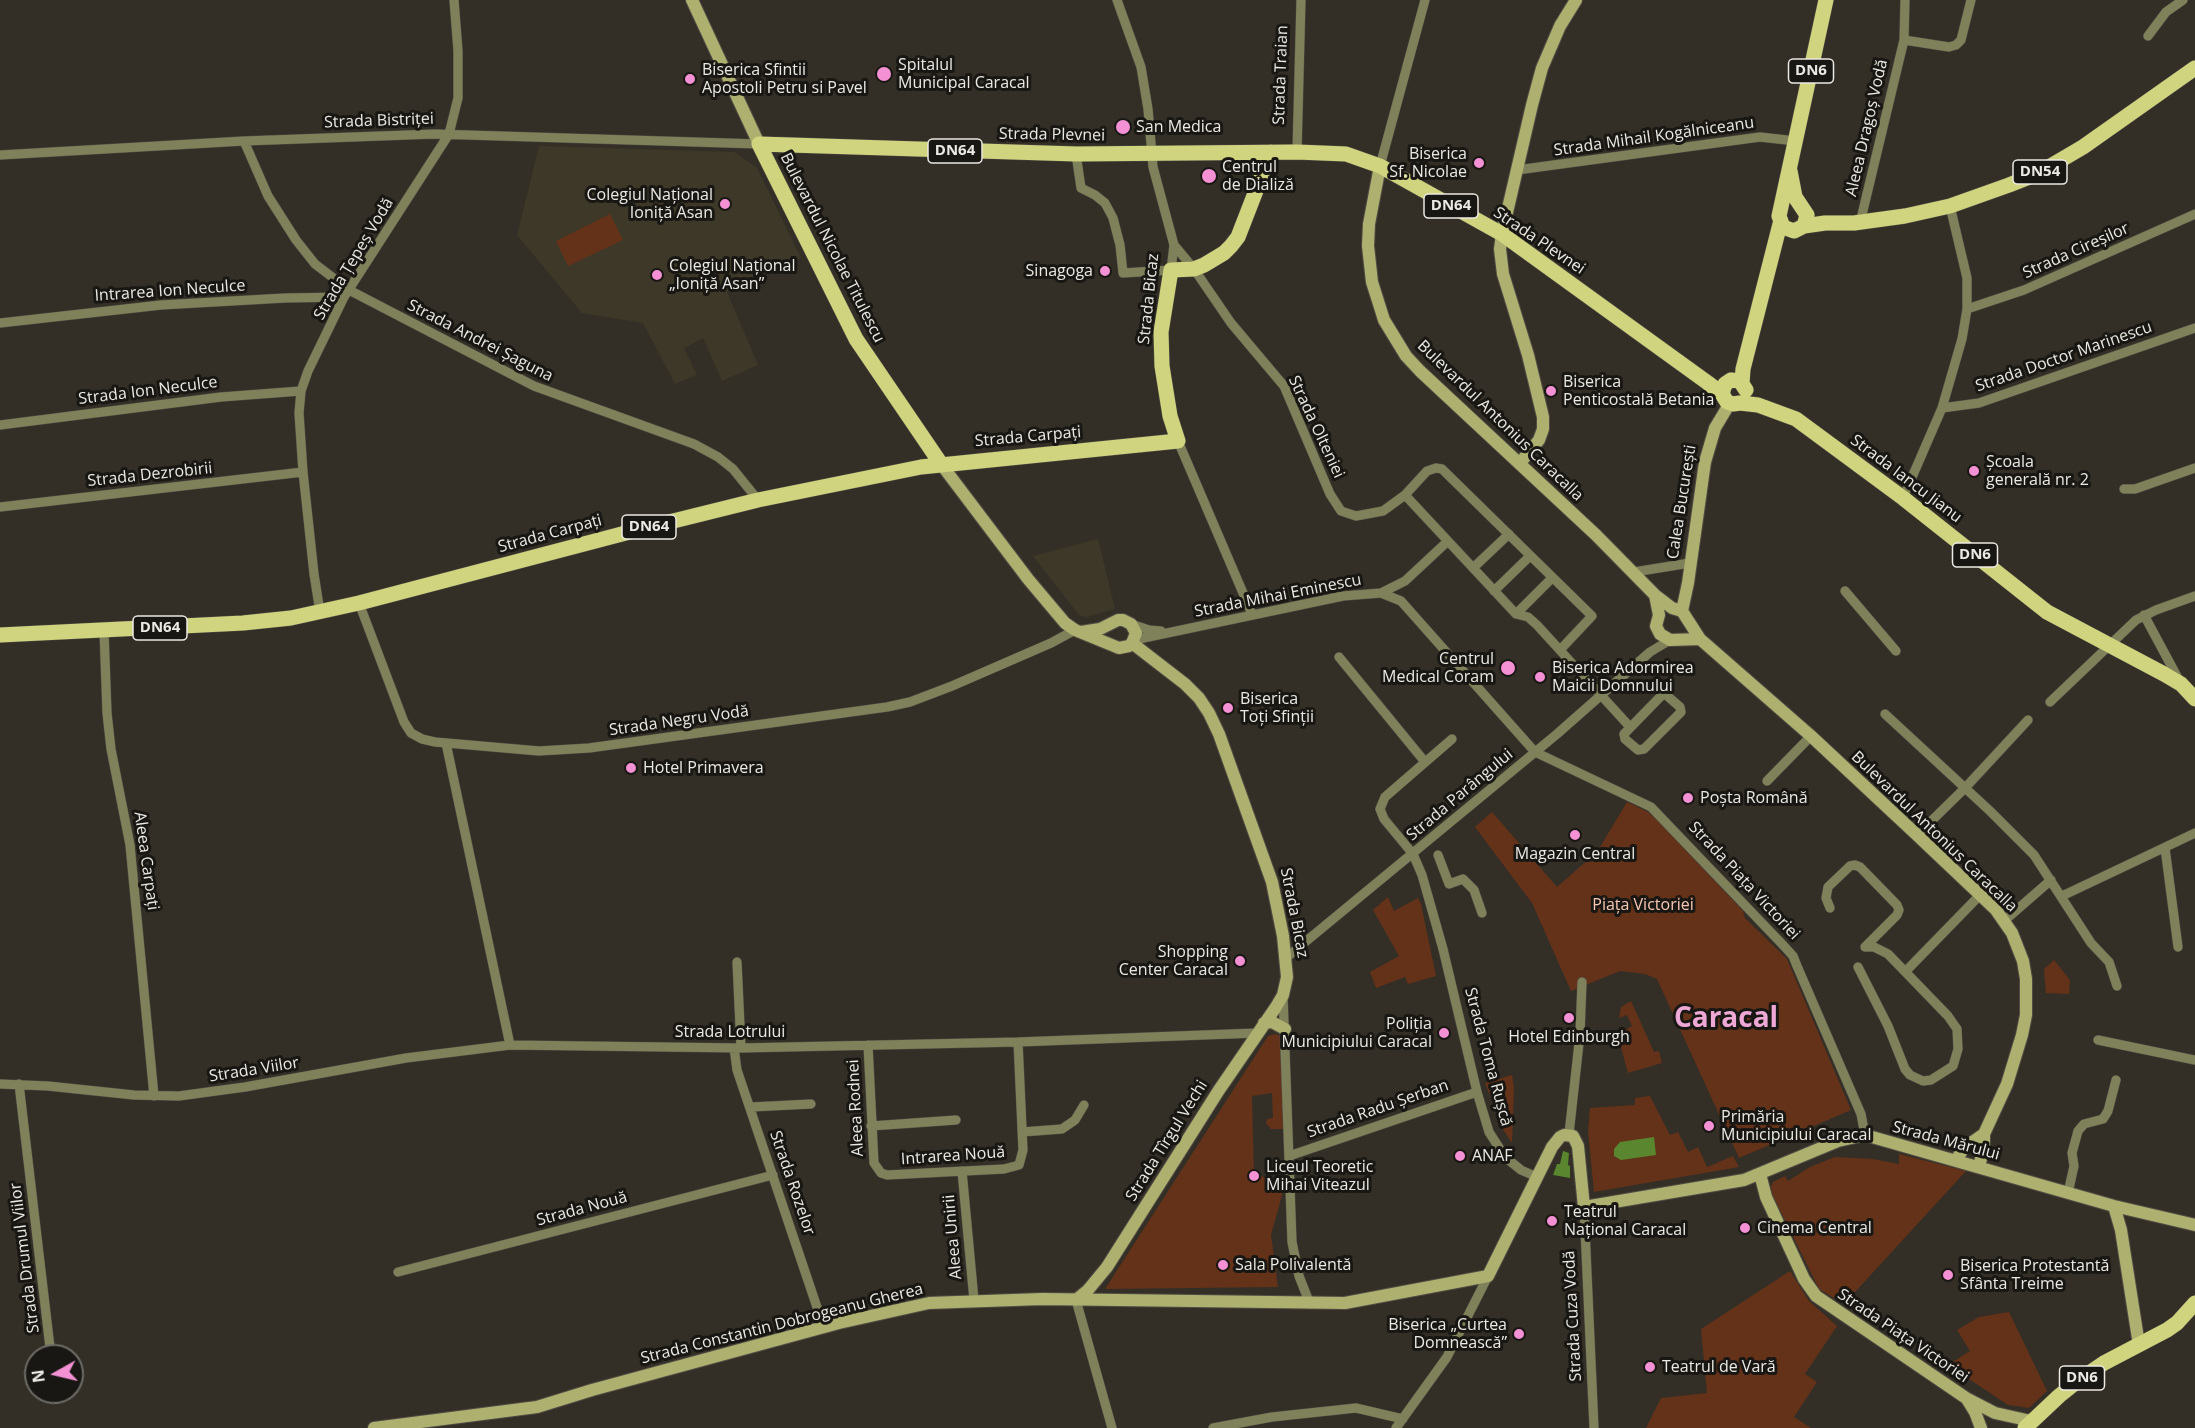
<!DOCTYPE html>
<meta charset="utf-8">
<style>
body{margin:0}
#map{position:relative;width:2195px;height:1428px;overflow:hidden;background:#332f26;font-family:"Open Sans",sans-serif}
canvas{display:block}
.north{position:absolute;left:24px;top:1344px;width:60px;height:60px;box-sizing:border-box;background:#191713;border:2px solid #6d6b66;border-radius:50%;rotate:262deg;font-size:16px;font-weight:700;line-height:24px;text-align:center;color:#ebe9e3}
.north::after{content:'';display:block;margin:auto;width:21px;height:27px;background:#f491d4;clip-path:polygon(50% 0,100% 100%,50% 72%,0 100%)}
</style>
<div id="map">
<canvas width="2195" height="1428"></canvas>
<div class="north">N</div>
</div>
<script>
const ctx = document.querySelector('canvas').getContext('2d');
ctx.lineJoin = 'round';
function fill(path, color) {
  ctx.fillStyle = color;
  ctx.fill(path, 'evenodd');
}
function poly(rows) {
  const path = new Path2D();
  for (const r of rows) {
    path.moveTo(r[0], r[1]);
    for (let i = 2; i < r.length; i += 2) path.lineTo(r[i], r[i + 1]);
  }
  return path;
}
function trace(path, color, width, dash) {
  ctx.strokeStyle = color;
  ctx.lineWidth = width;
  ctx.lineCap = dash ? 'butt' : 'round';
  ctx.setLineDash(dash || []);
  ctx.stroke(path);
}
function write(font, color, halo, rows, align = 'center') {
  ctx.font = font + ' "Open Sans",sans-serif';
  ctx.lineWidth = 6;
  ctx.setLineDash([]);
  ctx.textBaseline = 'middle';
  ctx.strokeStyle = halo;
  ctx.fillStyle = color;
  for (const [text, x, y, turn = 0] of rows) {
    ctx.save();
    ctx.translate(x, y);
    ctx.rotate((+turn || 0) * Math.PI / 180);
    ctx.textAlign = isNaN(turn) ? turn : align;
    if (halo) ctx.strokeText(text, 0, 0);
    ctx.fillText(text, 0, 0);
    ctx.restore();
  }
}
fill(poly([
 [539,146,734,152,757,168,801,258,727,292,758,365,722,381,703,338,684,348,697,375,675,384,643,323,582,313,517,235],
 [1098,539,1115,609,1086,617,1079,615,1033,556]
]), '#3e3829');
fill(poly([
 [610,214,623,240,568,266,556,241],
 [1627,802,1648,812,1656,819,1743,911,1745,918,1787,959,1851,1110,1739,1158,1657,979,1645,974,1620,971,1571,991,1532,903,1475,827,1492,812,1557,887,1597,852],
 [1388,897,1394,911,1418,898,1421,904,1436,976,1408,984,1405,977,1376,988,1370,972,1399,956,1373,910],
 [2054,960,2070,980,2069,994,2046,993,2044,969],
 [1631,1001,1654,1052,1659,1051,1662,1063,1628,1073,1620,1044,1625,1042,1622,1032,1632,1026,1627,1015,1619,1018,1621,1007],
 [1275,1034,1280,1036,1284,1129,1271,1129,1266,1123,1267,1119,1273,1118,1272,1093,1252,1096,1254,1174,1285,1184,1271,1235,1278,1287,1105,1289,1268,1036],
 [1512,1075,1514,1088,1512,1143,1504,1131,1485,1083],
 [1650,1096,1670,1135,1678,1132,1688,1152,1698,1147,1707,1167,1733,1156,1739,1167,1594,1192,1588,1131,1590,1108,1635,1105,1635,1098],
 [1899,1154,1966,1171,1844,1304,1819,1289,1772,1194,1771,1186,1773,1182,1785,1176,1788,1181,1810,1167,1835,1157,1873,1159,1899,1164],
 [1790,1271,1809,1301,1837,1326,1805,1374,1817,1382,1794,1417,1811,1428,1646,1428,1661,1398,1707,1393,1701,1329],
 [2009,1312,2047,1391,2029,1408,2008,1405,1948,1365,1970,1351,1957,1330,1979,1317]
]), '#643219');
fill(poly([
 [1654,1137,1656,1155,1621,1160,1614,1156,1614,1149,1620,1142],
 [1563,1151,1569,1153,1568,1165,1570,1166,1570,1178,1553,1175,1557,1164,1560,1164]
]), '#59862f');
const street = poly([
 [2148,36,2166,12,2183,0],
 [1904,40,1949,47,1956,45,1961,40,1971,0],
 [244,141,268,196,296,240,315,264,349,290,534,386,694,444,718,457,733,469,758,500],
 [1297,152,1301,0],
 [1076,154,1081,188,1095,195,1105,203,1113,218,1120,245,1123,273,1171,270,1174,245,1153,167,1148,109,1141,67,1117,0],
 [0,155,244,141,435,134,759,144],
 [1380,166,1425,0],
 [1517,170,1760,137,1796,141],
 [1860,223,1904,40,1905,0],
 [1174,245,1194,269,1231,323,1284,386,1330,494,1341,511,1356,516,1383,511,1405,495,1427,471,1436,468,1442,469,1592,616,1560,650],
 [1967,309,2024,290,2195,214],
 [0,323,161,305,285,298,344,297],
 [1942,408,1979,403,2195,328],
 [0,425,221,397,301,391],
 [1178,441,1252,614],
 [2124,489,2135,489,2195,468],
 [1405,495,1516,614,1528,617,1537,625,1630,727],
 [1903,498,1942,408,1962,339,1967,309,1967,278,1950,206],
 [0,507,303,472],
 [1473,568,1509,534],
 [1634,572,1690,563],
 [1494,591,1530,556],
 [1845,591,1896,651],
 [1381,593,1405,581,1448,541],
 [359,603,404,722,411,733,422,739,435,742,539,751,589,748,887,707,910,702,952,686,1051,643,1075,630],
 [320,612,314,574,303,472,299,413,301,391,308,371,344,297,449,134,458,98,458,51,454,0],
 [1516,614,1552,578],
 [2144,615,2180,682],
 [1131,624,1149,630,1161,631],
 [104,631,107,713,111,749,130,845,154,1096],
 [1134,640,1343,596,1381,593,1401,601,1535,752,1651,807,1783,945,1793,956,1797,966,1861,1114,1865,1135],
 [1339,657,1425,762],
 [1663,694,1665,694,1680,707,1681,712,1644,749,1638,750,1625,739,1624,734,1663,694],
 [2050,702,2136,620,2156,610,2195,596],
 [1885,714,1990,811,2034,855,2091,943,2109,962,2117,986],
 [1452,739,1385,797,1380,809,1384,819,1413,854,1422,875,1443,949,1477,1092,1489,1132,1505,1157,1521,1170,1537,1177],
 [446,743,510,1045],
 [1767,781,1811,736],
 [1917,835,1965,788,2028,720],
 [2165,848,2178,947],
 [1438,855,1449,884,1463,879,1474,890,1482,913],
 [2062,896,2195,833],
 [1830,908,1826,898,1828,887,1850,866,1855,865,1860,867,1897,905,1899,910,1897,915,1865,947],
 [2004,921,2051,880],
 [1287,957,1557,734,1650,652,1670,640],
 [737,962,741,1048],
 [1858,967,1888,1026,1905,1069,1910,1075,1923,1081,1931,1080,1953,1066,1958,1049,1957,1029,1948,1016,1888,954,1874,947,1865,947],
 [1906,971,1980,895],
 [1283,995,1292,1242,1299,1276,1310,1304],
 [2098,1040,2195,1060],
 [868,1045,874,1163,881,1173,887,1175,1004,1169,1019,1165,1023,1150,1018,1042],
 [734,1048,737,1070,824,1328],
 [0,1084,48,1086,134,1095,179,1096,245,1087,406,1058,510,1045,741,1048,1018,1042,1257,1033],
 [19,1084,51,1356],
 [751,1107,811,1104],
 [871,1126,956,1120],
 [1022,1132,1062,1129,1075,1120,1084,1105],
 [1569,1134,1580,1034,1582,982],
 [1289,1156,1477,1092],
 [962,1171,974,1300],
 [2068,1193,2074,1166,2072,1153,2078,1131,2084,1124,2103,1119,2108,1111,2116,1080],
 [1584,1207,1594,1428],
 [398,1272,773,1175],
 [1076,1300,1112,1428],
 [55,1392,56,1399],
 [1213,1428,1272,1417,1356,1408,1403,1419],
 [1396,1428,1447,1357,1488,1276]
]);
const secondary = poly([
 [692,0,759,144],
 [1380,166,1369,224,1368,246,1372,282,1384,320,1406,356,1420,371,1596,535,1655,595,1672,608,1682,611,1700,639,1811,736,1917,835,1996,910,2012,933,2023,961,2026,979,2026,1015,2022,1035,2007,1084,1984,1134,1984,1146,1979,1167],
 [1520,463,1539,440,1543,429,1543,417,1528,355,1503,274,1500,249,1502,234,1532,105,1542,68,1560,26,1576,0],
 [941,464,1028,579,1065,623,1075,630,1119,648,1129,646,1132,643,1136,633,1131,624,1123,620,1118,620,1100,629,1081,632],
 [1655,595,1659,615,1656,626,1660,634,1670,640,1700,639],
 [1682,611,1688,583,1705,462,1715,428,1730,403],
 [1264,1023,1272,1022,1285,1029],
 [1956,1160,1964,1148,1984,1134],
 [1760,1174,1766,1197,1804,1279,1816,1296,1966,1398,1995,1413,2031,1421],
 [2114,1206,2121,1230,2139,1345],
 [1076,1300,1088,1290,1107,1267,1219,1090,1276,1007,1283,995,1287,977,1283,936,1272,882,1219,734,1209,713,1199,698,1185,684,1132,643],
 [1967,1399,1975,1412,1981,1428],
 [374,1428,537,1407,592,1390,839,1323,929,1303,1042,1299,1345,1303,1488,1276,1552,1147,1560,1137,1564,1135,1573,1136,1578,1146,1584,1207,1744,1180,1838,1141,1865,1135,2114,1206,2195,1225]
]);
const primary = poly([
 [1790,171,1795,197,1807,215,1804,226,1794,231,1783,227,1779,216,1826,0],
 [1804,226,1825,223,1854,223,1905,216,1950,206,2009,185,2037,174,2083,147,2195,68],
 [1742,383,1743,369,1780,224],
 [1722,394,1725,384,1731,380,1740,381,1746,390],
 [941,464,856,339,759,144,1076,154,1297,152,1346,154,1380,166,1502,234,1708,383,1722,394,1727,402,1733,404,1740,403,1758,405,1796,419,1903,498,2047,612,2164,674,2181,684,2195,699],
 [0,635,243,623,291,618,359,603,641,529,758,500,921,467,1178,441,1170,416,1162,366,1161,332,1171,270,1194,269,1204,265,1224,253,1231,246,1238,237,1271,152],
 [2025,1428,2059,1396,2079,1380,2104,1363,2167,1330,2177,1323,2195,1303]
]);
trace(street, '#504d44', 10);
trace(secondary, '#504d44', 14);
trace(primary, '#504d44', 16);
trace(street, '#7f815a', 9);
trace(secondary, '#adb06f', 12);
trace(primary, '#d0d47f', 15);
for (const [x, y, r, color] of [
 [884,74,8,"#f491d4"],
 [690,79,6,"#f491d4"],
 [1123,127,8,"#f491d4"],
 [1479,163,6,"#f491d4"],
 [1209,176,8,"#f491d4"],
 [725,204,6,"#f491d4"],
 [1105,271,6,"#f491d4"],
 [657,275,6,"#f491d4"],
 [1551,391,6,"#f491d4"],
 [1974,471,6,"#f491d4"],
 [1508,668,8,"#f491d4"],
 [1540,677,6,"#f491d4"],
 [1228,708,6,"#f491d4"],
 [631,768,6,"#f491d4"],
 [1688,798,6,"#f491d4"],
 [1575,835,6,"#f491d4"],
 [1240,961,6,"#f491d4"],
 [1569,1018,6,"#f491d4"],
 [1444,1033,6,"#f491d4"],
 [1709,1126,6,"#f491d4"],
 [1460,1156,6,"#f491d4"],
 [1254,1176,6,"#f491d4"],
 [1552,1221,6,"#f491d4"],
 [1745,1228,6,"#f491d4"],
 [1223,1265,6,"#f491d4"],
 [1948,1275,6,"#f491d4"],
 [1519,1334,6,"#f491d4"],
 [1650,1367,6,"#f491d4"]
]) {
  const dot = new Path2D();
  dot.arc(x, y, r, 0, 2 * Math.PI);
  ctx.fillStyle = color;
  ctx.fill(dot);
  trace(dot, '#191713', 2);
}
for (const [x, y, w] of [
 [1811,71,45],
 [955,151,54],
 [2040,172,54],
 [1451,206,54],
 [649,527,54],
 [1975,555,45],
 [160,628,54],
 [2082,1378,45]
]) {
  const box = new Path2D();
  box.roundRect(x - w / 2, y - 12, w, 24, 4.5);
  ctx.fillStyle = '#191713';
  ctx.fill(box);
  trace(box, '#ebe9e3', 1.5);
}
write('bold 15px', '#ebe9e3', null, [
 ["DN6",1811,71],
 ["DN64",955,151],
 ["DN54",2040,172],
 ["DN64",1451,206],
 ["DN64",649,527],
 ["DN6",1975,555],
 ["DN64",160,628],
 ["DN6",2082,1378]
]);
write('16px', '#ebe9e3', '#191713', [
 ["Spitalul",898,65],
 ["Municipal Caracal",898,83],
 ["Biserica Sfintii",702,70],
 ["Apostoli Petru si Pavel",702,88],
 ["San Medica",1136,127],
 ["Biserica",1467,154,"right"],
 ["Sf. Nicolae",1467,172,"right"],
 ["Centrul",1222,167],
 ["de Dializă",1222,185],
 ["Colegiul Național",713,195,"right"],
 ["Ioniță Asan",713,213,"right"],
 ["Colegiul Național",669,266],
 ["„Ioniță Asan”",669,284],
 ["Sinagoga",1093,271,"right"],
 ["Biserica",1563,382],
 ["Penticostală Betania",1563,400],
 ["Școala",1986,462],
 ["generală nr. 2",1986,480],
 ["Centrul",1494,659,"right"],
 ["Medical Coram",1494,677,"right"],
 ["Biserica Adormirea",1552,668],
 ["Maicii Domnului",1552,686],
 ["Biserica",1240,699],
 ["Toți Sfinții",1240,717],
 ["Hotel Primavera",643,768],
 ["Poșta Română",1700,798],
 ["Magazin Central",1575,854,"center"],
 ["Shopping",1228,952,"right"],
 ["Center Caracal",1228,970,"right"],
 ["Poliția",1432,1024,"right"],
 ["Municipiului Caracal",1432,1042,"right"],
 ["Hotel Edinburgh",1569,1037,"center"],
 ["Primăria",1721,1117],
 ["Municipiului Caracal",1721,1135],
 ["ANAF",1472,1156],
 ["Liceul Teoretic",1266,1167],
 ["Mihai Viteazul",1266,1185],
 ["Teatrul",1564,1212],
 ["Național Caracal",1564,1230],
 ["Cinema Central",1757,1228],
 ["Sala Polivalentă",1235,1265],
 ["Biserica Protestantă",1960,1266],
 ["Sfânta Treime",1960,1284],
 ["Biserica „Curtea",1507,1325,"right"],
 ["Domnească”",1507,1343,"right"],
 ["Teatrul de Vară",1662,1367]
], 'left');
write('16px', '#ebe9e3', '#191713', [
 ["Strada Traian",1281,75,-88],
 ["Strada Bistriței",379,121,-2],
 ["Aleea Dragoș Vodă",1867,128,-77],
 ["Strada Plevnei",1052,135,1],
 ["Strada Mihail Kogălniceanu",1654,137,-8],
 ["Strada Plevnei",1539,241,34],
 ["Bulevardul Nicolae Titulescu",832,248,63],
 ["Strada Cireșilor",2076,251,-24],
 ["Strada Țepeș Vodă",354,259,-59],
 ["Intrarea Ion Neculce",170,291,-4],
 ["Strada Bicaz",1149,299,-84],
 ["Strada Andrei Șaguna",480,341,27],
 ["Strada Doctor Marinescu",2064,357,-19],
 ["Strada Ion Neculce",148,391,-7],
 ["Bulevardul Antonius Caracalla",1500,421,44],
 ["Strada Olteniei",1316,427,65],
 ["Strada Carpați",1028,437,-5],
 ["Strada Dezrobirii",150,475,-6],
 ["Strada Iancu Jianu",1906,479,37],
 ["Calea București",1682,502,-81],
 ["Strada Carpați",550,534,-15],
 ["Strada Mihai Eminescu",1278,596,-11],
 ["Strada Negru Vodă",679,721,-8],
 ["Strada Parângului",1460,795,-40],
 ["Bulevardul Antonius Caracalla",1934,832,44],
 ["Aleea Carpați",146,861,82],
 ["Strada Piața Victoriei",1744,881,47],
 ["Strada Bicaz",1294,913,79],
 ["Strada Lotrului",730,1032],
 ["Strada Toma Rușcă",1488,1057,75],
 ["Strada Viilor",254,1070,-9],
 ["Aleea Rodnei",856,1108,-93],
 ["Strada Radu Șerban",1378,1109,-19],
 ["Strada Tîrgul Vechi",1167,1141,-58],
 ["Strada Mărului",1946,1141,15],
 ["Intrarea Nouă",953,1156,-4],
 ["Strada Rozelor",792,1183,71],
 ["Strada Nouă",582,1209,-15],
 ["Aleea Unirii",953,1237,-95],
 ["Strada Drumul Viilor",25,1258,-97],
 ["Strada Cuza Vodă",1573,1316,-93],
 ["Strada Constantin Dobrogeanu Gherea",782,1324,-14],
 ["Strada Piața Victoriei",1903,1336,34]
]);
write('16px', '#f8c8b2', '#191713', [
 ["Piața Victoriei",1643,905]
]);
write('bold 28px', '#eda8d5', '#191713', [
 ["Caracal",1726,1019]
]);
</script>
